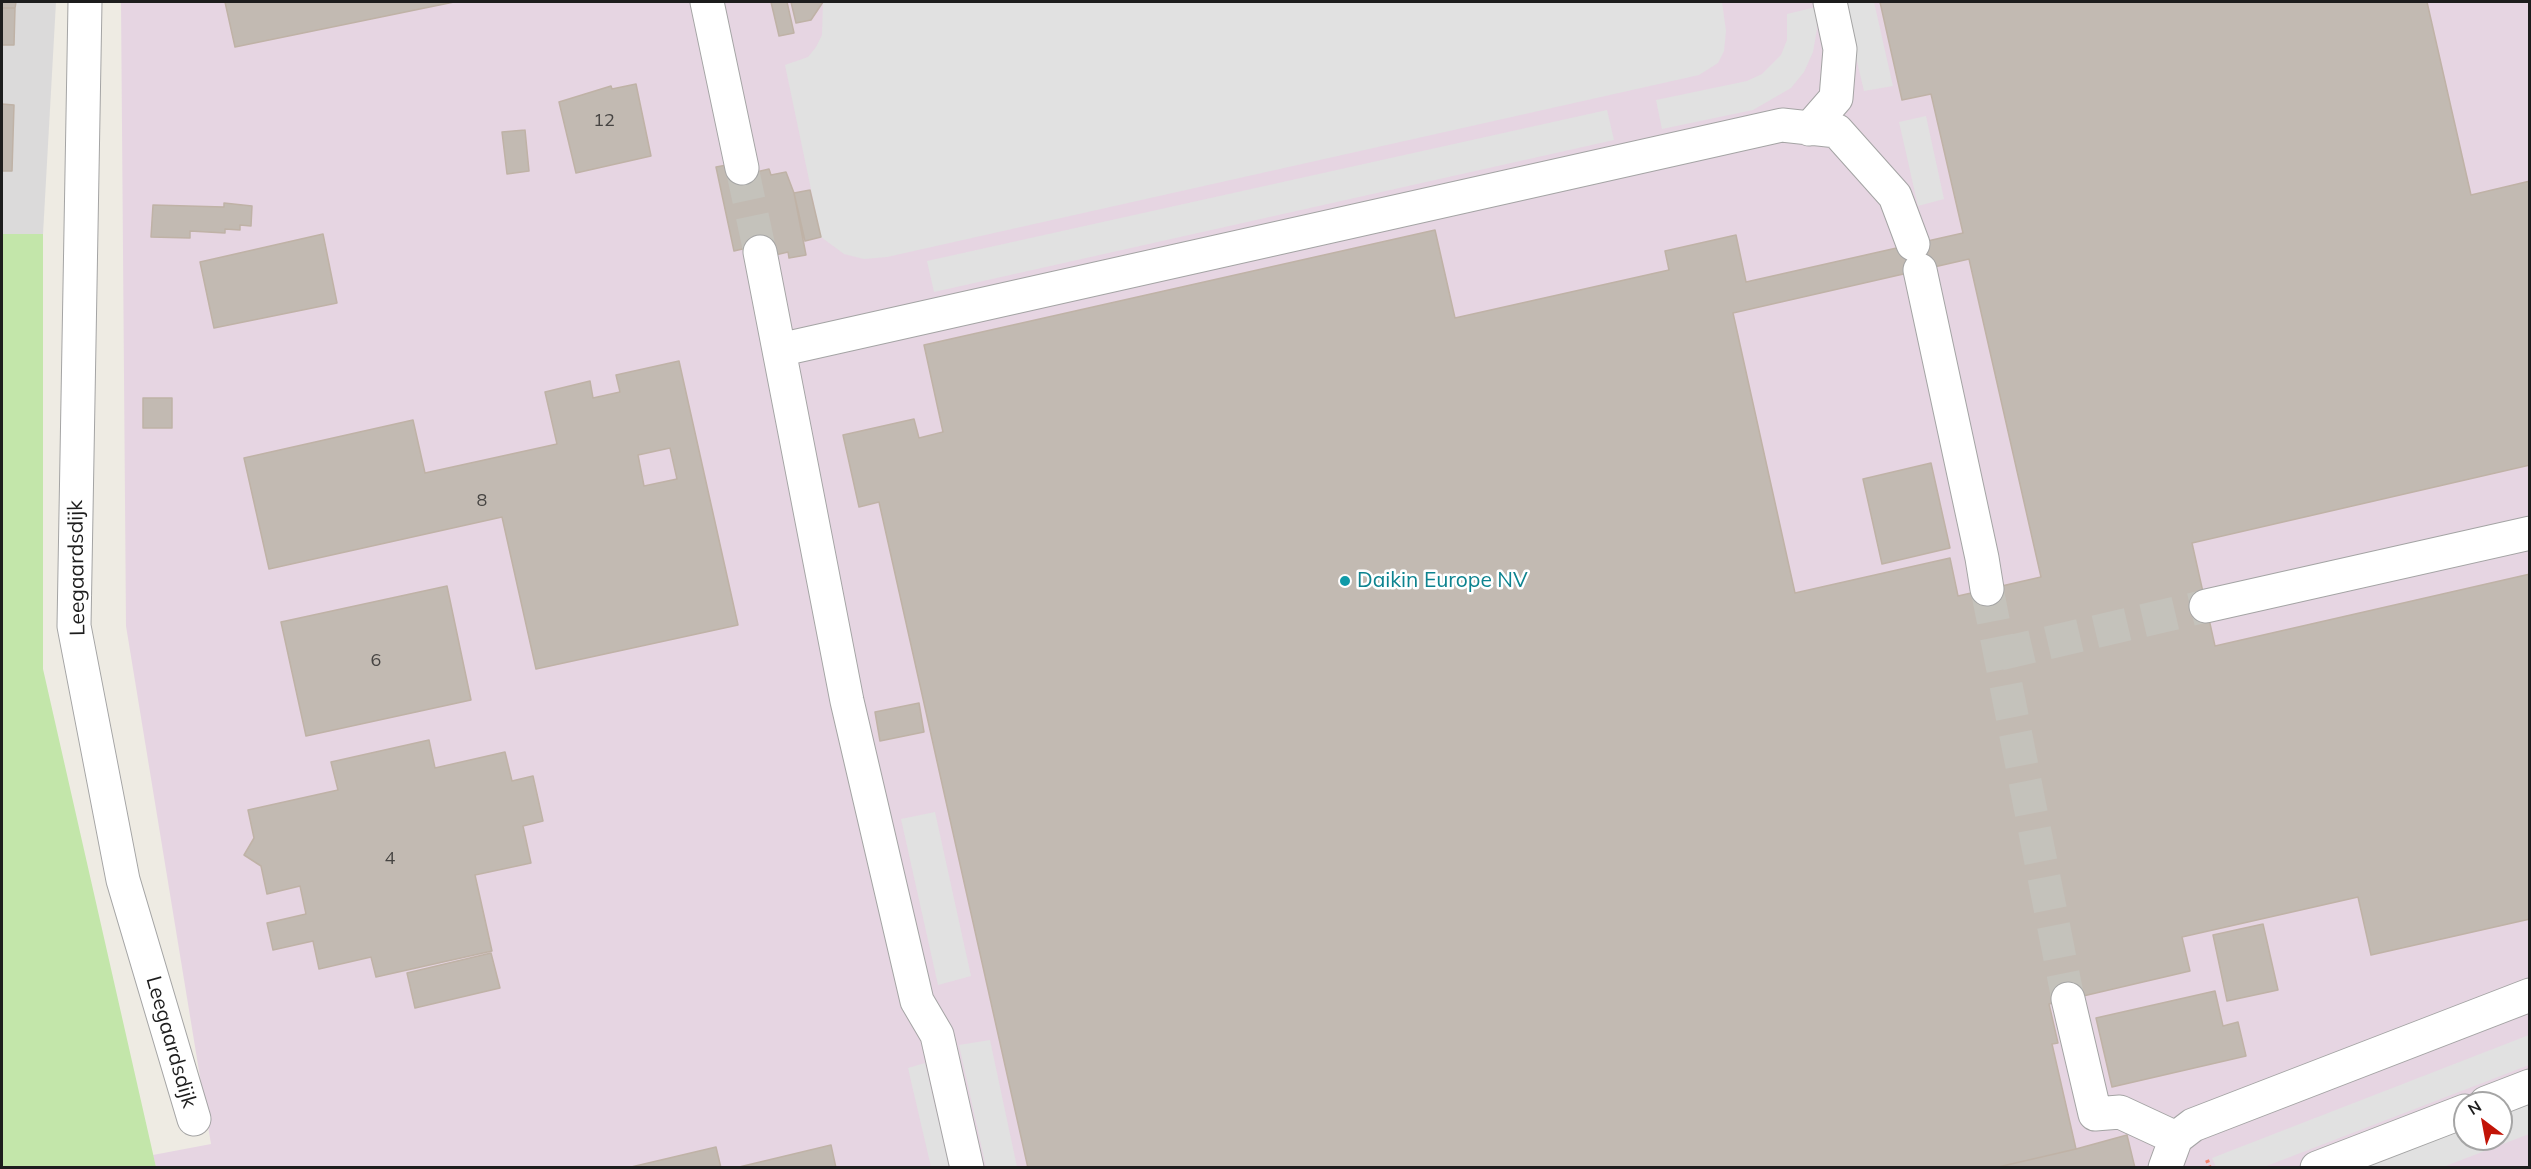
<!DOCTYPE html>
<style>
body{margin:0}
#map{position:relative;width:2531px;height:1169px;overflow:hidden;background:#eeebe3;font-family:Mulish,sans-serif}
canvas{display:block}
.frame{position:absolute;inset:0;border:3px solid #1d1d1d;pointer-events:none}
.north{position:absolute;left:2453px;top:1091px;width:60px;height:60px;box-sizing:border-box;background:#fff;border:2px solid #a5a5a5;border-radius:50%;rotate:328deg;font-size:16px;font-weight:700;line-height:24px;text-align:center;color:#1d1d1d}
.north::after{content:'';display:block;margin:auto;width:21px;height:27px;background:#c21407;clip-path:polygon(50% 0,100% 100%,50% 72%,0 100%)}
</style>
<div id="map">
<canvas width="2531" height="1169"></canvas>
<div class="frame"></div>
<div class="north">N</div>
</div>
<script>
const ctx = document.querySelector('canvas').getContext('2d');
ctx.lineJoin = 'round';
function fill(path, color) {
  ctx.fillStyle = color;
  ctx.fill(path, 'evenodd');
}
function poly(rows) {
  const path = new Path2D();
  for (const r of rows) {
    path.moveTo(r[0], r[1]);
    for (let i = 2; i < r.length; i += 2) path.lineTo(r[i], r[i + 1]);
  }
  return path;
}
function trace(path, color, width, dash) {
  ctx.strokeStyle = color;
  ctx.lineWidth = width;
  ctx.lineCap = dash ? 'butt' : 'round';
  ctx.setLineDash(dash || []);
  ctx.stroke(path);
}
function write(font, color, halo, rows, align = 'center') {
  ctx.font = font + ' Mulish,sans-serif';
  ctx.lineWidth = 5;
  ctx.setLineDash([]);
  ctx.textBaseline = 'middle';
  ctx.strokeStyle = halo;
  ctx.fillStyle = color;
  for (const [text, x, y, turn = 0] of rows) {
    ctx.save();
    ctx.translate(x, y);
    ctx.rotate((+turn || 0) * Math.PI / 180);
    ctx.textAlign = isNaN(turn) ? turn : align;
    if (halo) ctx.strokeText(text, 0, 0);
    ctx.fillText(text, 0, 0);
    ctx.restore();
  }
}
fill(poly([
 [2,2,56,2,43,234,2,234]
]), '#dbdada');
fill(poly([
 [121,2,2529,2,2529,1167,156,1167,153,1155,211,1144,126,626],
 [2465,1103,2501,1103,2501,1139,2465,1139]
]), '#e6d5e2');
fill(poly([
 [2,234,43,234,43,669,156,1167,2,1167]
]), '#c3e6aa');
fill(poly([
 [823,2,1722,2,1726,31,1724,51,1718,63,1699,75,887,257,864,259,844,254,821,237,785,65,808,57,816,47,822,35],
 [1843,2,1874,2,1893,86,1864,91],
 [1816,7,1817,29,1813,52,1804,72,1791,88,1753,110,1662,129,1656,100,1747,81,1762,74,1781,55,1787,40,1787,14],
 [1607,110,1614,140,934,292,927,261],
 [1926,116,1944,199,1918,206,1899,122],
 [935,812,971,976,938,985,901,819],
 [2529,1035,2529,1065,2264,1167,2216,1167,2212,1158],
 [990,1040,1017,1167,986,1167,959,1045],
 [925,1063,949,1167,931,1167,908,1068],
 [2529,1103,2529,1134,2443,1167,2362,1168,2465,1128,2465,1139,2501,1139,2501,1114]
]), '#e1e1e1');
const building = poly([
 [2,2,16,2,15,8,2,8,2,2],
 [225,2,454,2,235,47,225,2],
 [771,2,787,2,794,33,779,36,771,2],
 [791,2,823,2,811,20,796,23,791,2],
 [1880,2,2427,2,2471,195,2530,181,2530,465,2192,543,2215,646,2530,574,2530,919,2371,955,2358,897,2182,937,2190,971,2049,1004,2058,1043,2052,1044,2076,1149,1994,1168,1028,1168,879,502,859,507,843,435,914,419,919,438,943,432,924,345,1435,230,1455,318,1669,270,1665,251,1736,235,1746,282,1963,233,1931,94,1902,100,1880,2],
 [1969,259,2041,577,1958,596,1950,558,1795,593,1733,313,1969,259],
 [2,8,15,8,14,45,2,45,2,8],
 [636,84,651,156,576,173,559,102,611,86,612,89,636,84],
 [2,104,14,105,12,171,2,171,2,104],
 [525,130,529,171,507,174,502,132,525,130],
 [732,164,752,173,769,169,771,175,786,172,794,193,806,255,789,258,788,252,771,256,751,247,734,251,716,167,732,164],
 [810,190,821,237,805,241,794,193,810,190],
 [224,203,252,206,251,226,240,225,240,230,225,229,225,233,190,231,190,238,151,237,153,205,224,207,224,203],
 [323,234,337,303,214,328,200,262,323,234],
 [679,361,738,625,536,669,502,517,269,569,244,458,413,420,425,473,557,444,545,392,590,381,593,398,620,392,616,375,679,361],
 [670,448,677,479,644,486,638,455,670,448],
 [143,398,172,398,172,428,143,428,143,398],
 [1931,463,1950,548,1882,564,1863,479,1931,463],
 [447,586,471,700,306,736,281,622,447,586],
 [919,703,924,732,880,741,875,712,919,703],
 [429,740,435,768,505,752,512,781,533,776,543,821,523,826,531,863,475,875,492,951,376,977,371,957,319,969,313,941,273,950,267,923,306,914,300,886,267,894,261,866,244,855,254,838,248,810,338,790,331,762,429,740],
 [2263,924,2278,990,2227,1001,2213,935,2263,924],
 [491,953,500,988,415,1008,407,973,491,953],
 [2215,991,2223,1026,2238,1022,2246,1056,2112,1087,2096,1018,2215,991],
 [2127,1135,2135,1168,1994,1168,2076,1149,2127,1135],
 [831,1145,836,1168,735,1168,831,1145],
 [716,1147,721,1168,627,1168,716,1147]
]);
fill(building, '#c2bab2');
trace(building, '#bfb2a6', 1.5);
trace(poly([
 [742,168,760,252],
 [1987,589,2068,999],
 [2000,654,2206,606]
]), '#c4c2bb', 33, [33, 16]);
const minor = poly([
 [85,2,74,626,123,880,194,1119],
 [707,2,742,168],
 [1809,129,1836,98,1840,49,1830,2],
 [760,252,847,701,917,1001,937,1035,967,1168],
 [1920,270,1982,558,1987,589],
 [779,350,1782,125,1837,131,1895,196,1913,244],
 [2206,606,2530,533],
 [2068,999,2095,1114,2120,1112,2176,1138],
 [2486,1103,2530,1086],
 [2165,1168,2176,1138,2193,1125,2530,995],
 [2317,1168,2465,1111]
]);
trace(minor, '#a4a4a4', 35);
trace(poly([
 [2207,1160,2210,1168]
]), '#f4846d', 4, [3, 3]);
trace(minor, '#fff', 33);
for (const [x, y, r, color] of [
 [1345,581,6,"#0f9aa8"]
]) {
  const dot = new Path2D();
  dot.arc(x, y, r, 0, 2 * Math.PI);
  ctx.fillStyle = color;
  ctx.fill(dot);
  trace(dot, '#fff', 2);
}
write('18px', '#464442', null, [
 ["12",604,121],
 ["8",482,501],
 ["6",376,661],
 ["4",390,859]
]);
write('21px', '#1d1d1d', '#fff', [
 ["Leegaardsdijk",77,568,-91],
 ["Leegaardsdijk",171,1042,74]
]);
write('21px', '#0d838f', '#fff', [
 ["Daikin Europe NV",1357,581]
], 'left');
</script>
